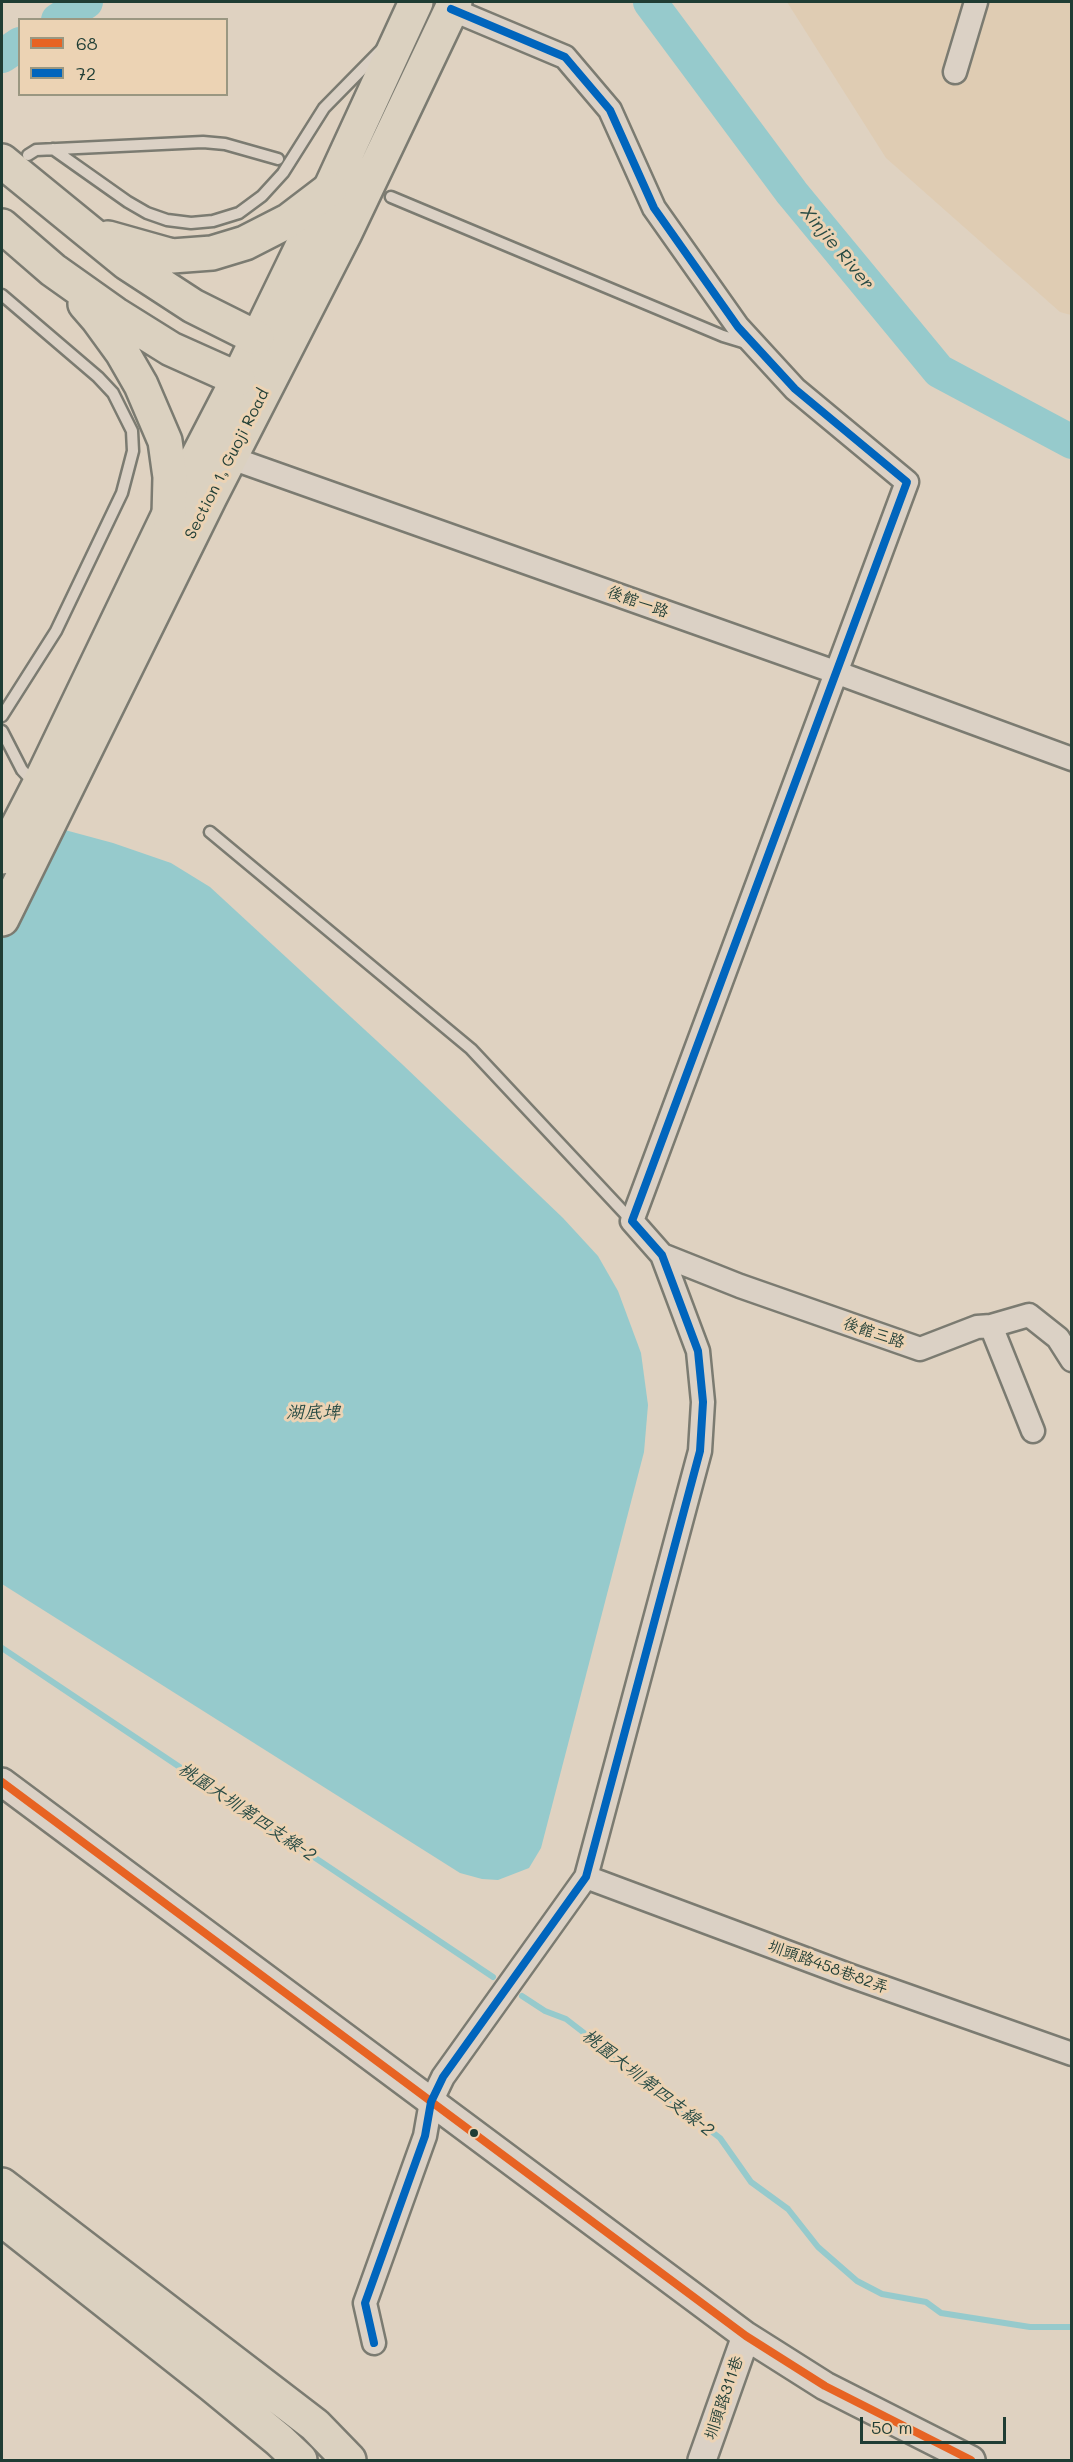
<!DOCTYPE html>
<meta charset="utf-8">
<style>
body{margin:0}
#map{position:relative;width:1073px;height:2462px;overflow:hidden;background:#dfd2c1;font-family:Mali,sans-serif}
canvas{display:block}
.frame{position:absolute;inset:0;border:3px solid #1f3d34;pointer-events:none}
.legend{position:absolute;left:18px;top:18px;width:210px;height:78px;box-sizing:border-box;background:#ecd3b4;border:2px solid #9a9781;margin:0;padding:8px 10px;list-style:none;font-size:18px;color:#1f3d34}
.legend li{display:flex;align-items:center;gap:12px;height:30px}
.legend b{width:30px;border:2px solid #9a9781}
.scale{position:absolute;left:860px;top:2417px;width:146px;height:27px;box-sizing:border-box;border:3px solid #1f3d34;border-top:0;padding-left:8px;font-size:18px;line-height:21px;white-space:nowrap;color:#1f3d34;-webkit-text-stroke:4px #ecd3b4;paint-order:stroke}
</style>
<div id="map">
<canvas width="1073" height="2462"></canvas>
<div class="frame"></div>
<ul class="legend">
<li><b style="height:8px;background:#e76323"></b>68</li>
<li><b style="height:8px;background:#0065bd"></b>72</li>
</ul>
<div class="scale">50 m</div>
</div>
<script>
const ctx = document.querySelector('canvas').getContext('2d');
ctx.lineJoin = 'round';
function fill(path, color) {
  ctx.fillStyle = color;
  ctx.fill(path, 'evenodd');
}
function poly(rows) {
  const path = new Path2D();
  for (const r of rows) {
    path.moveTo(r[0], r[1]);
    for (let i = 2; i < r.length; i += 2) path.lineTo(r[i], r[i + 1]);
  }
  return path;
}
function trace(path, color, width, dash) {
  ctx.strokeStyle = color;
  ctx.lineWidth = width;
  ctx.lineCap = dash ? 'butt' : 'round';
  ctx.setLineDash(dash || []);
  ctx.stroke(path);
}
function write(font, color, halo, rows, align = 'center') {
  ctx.font = font + ' Mali,"LXGW WenKai TC",sans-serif';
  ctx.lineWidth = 6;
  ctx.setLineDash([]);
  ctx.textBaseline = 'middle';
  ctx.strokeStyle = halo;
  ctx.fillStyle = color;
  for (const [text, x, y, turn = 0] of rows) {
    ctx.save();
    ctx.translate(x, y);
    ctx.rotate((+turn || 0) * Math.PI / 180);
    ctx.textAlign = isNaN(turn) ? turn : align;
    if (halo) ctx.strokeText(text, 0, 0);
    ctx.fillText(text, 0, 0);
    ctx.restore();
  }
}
fill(poly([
 [787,2,1071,2,1071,315,1060,312,886,158]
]), '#dfccb3');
fill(poly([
 [2,813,113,843,171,863,210,887,403,1065,563,1218,598,1256,618,1291,641,1353,648,1405,644,1452,541,1848,529,1868,498,1880,482,1879,460,1873,2,1584]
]), '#96cacc');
trace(poly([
 [2,1648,493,1977],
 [522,1996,545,2011,566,2019,720,2138,751,2182,788,2209,818,2247,857,2281,882,2294,926,2302,941,2313,1030,2327,1072,2327]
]), '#96cacc', 6);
trace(poly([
 [650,2,792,193,939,371,1072,442],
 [58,20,86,2],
 [2,56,20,44]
]), '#96cacc', 34);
const service = poly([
 [53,149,128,202,147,213,167,220,191,223,213,221,239,213,262,196,283,173,324,108,381,50],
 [28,155,36,150,203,142,225,144,278,159],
 [391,197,723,336,746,343],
 [2,295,98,377,113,393,132,431,133,451,122,493,56,631,2,716],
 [2,731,22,770,35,784],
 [210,832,471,1049,632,1221]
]);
const minor = poly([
 [955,72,976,2],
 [217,453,838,673,1072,759],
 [662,1255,740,1286,920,1349,977,1327,991,1326,1029,1315,1058,1338,1072,1360],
 [991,1326,1033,1431],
 [586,1877,851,1976,1072,2054],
 [374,2343,365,2303,425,2136,431,2102,443,2077,586,1877,700,1451,703,1402,698,1351,662,1255,632,1221,907,482,795,389,738,327,654,208,610,110,565,57,451,9]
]);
const tertiary = poly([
 [2,1782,746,2336,825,2386,971,2460],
 [702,2460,746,2336]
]);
const primary = poly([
 [2,857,38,787,181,489,238,379,330,189,416,2],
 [2,919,210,497,345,233,455,2],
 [2,2185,315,2425,349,2460],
 [2,2219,211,2384,279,2440,300,2460]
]);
const motorway = poly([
 [2,161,127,263,193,306,257,338],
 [2,226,53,270,115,314,171,349,238,379],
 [108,238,172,256,212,253,245,243,288,221,330,189],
 [85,304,98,319,122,352,141,385,165,441,170,477,169,516]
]);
trace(service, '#7b7b71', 15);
trace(minor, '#7b7b71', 27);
trace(tertiary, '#7b7b71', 32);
trace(primary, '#7b7b71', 38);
trace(motorway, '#7b7b71', 38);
trace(service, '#dbd1c5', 10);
trace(minor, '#dbd1c5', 22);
trace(tertiary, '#dbd1c5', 27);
trace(primary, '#dbd1c0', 33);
trace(motorway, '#dbd1c0', 33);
trace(poly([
 [2,1782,746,2336,825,2386,971,2460]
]), '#e76323', 8);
trace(poly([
 [374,2343,365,2303,425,2136,431,2102,443,2077,586,1877,700,1451,703,1402,698,1351,662,1255,632,1221,907,482,795,389,738,327,654,208,610,110,565,57,451,9]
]), '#0065bd', 8);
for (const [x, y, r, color] of [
 [474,2133,5,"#1f3d34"]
]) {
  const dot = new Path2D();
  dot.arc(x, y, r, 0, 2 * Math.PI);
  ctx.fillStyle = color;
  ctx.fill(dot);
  trace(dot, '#ecd3b4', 2);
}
write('16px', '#1f3d34', '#ecd3b4', [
 ["Section 1, Guoji Road",227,464,-63],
 ["後館一路",638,602,20],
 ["後館三路",874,1333,19],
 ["圳頭路458巷82弄",828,1967,20],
 ["圳頭路311巷",724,2398,-71]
]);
write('italic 18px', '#284b44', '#ecd3b4', [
 ["Xinjie River",837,248,50],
 ["湖底埤",313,1412],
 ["桃園大圳第四支線-2",247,1812,34],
 ["桃園大圳第四支線-2",648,2083,38]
]);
</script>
